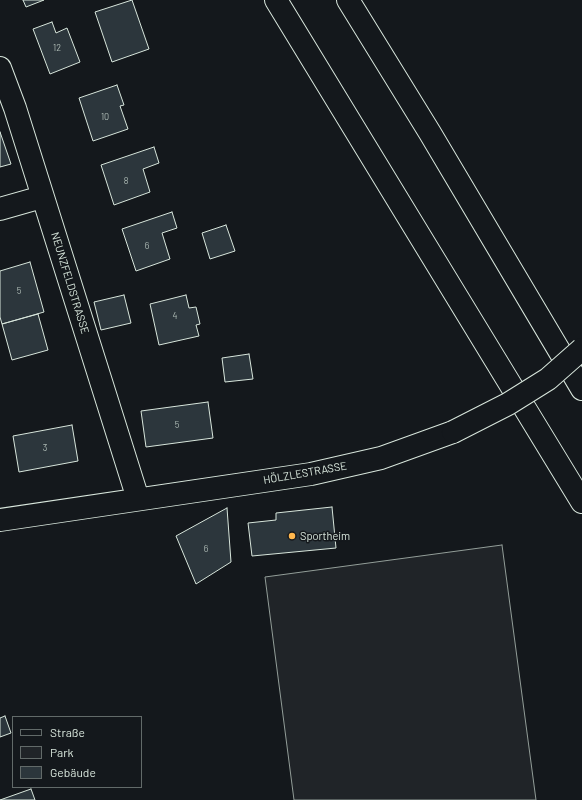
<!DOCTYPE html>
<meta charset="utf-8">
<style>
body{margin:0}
#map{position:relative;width:582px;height:800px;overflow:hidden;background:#14181c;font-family:Barlow,sans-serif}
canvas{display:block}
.legend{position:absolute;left:12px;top:716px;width:130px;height:72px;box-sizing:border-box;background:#14181c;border:1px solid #626a69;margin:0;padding:5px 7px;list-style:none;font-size:12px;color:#d8e6dc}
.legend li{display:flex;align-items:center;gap:8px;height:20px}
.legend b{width:20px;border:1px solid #626a69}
</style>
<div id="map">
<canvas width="582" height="800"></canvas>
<ul class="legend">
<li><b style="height:5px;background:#14181c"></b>Straße</li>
<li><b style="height:11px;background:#202428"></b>Park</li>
<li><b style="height:11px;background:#2c363c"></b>Gebäude</li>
</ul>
</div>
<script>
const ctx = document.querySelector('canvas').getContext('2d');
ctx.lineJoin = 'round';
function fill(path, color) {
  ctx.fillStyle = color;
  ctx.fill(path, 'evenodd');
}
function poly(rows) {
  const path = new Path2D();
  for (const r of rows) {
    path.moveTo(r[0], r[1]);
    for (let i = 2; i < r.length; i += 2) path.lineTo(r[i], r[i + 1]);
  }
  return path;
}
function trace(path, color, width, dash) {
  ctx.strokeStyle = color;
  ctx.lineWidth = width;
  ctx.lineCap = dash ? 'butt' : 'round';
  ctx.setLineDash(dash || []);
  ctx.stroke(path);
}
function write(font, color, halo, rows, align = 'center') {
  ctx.font = font + ' Barlow,sans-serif';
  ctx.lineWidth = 3;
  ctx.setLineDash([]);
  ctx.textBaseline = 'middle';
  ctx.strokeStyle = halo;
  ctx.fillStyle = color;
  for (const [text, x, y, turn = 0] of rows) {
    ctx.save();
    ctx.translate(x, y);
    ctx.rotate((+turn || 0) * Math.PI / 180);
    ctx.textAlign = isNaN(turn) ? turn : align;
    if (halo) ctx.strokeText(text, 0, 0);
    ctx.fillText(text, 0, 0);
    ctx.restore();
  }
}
const green = poly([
 [502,545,536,800,294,800,265,577,502,545]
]);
fill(green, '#202428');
trace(green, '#939e99', 1);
const building = poly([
 [23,0,44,0,26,7,23,0],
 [132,0,149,49,112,62,95,12,132,0],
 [52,22,56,33,67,28,80,62,50,74,33,29,52,22],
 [117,85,124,105,120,106,128,129,93,141,79,98,117,85],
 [0,132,11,164,0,167,0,132],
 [154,147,159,163,143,169,150,192,114,205,101,165,154,147],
 [172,212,177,228,162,233,170,259,136,271,122,229,172,212],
 [226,225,235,251,210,259,202,233,226,225],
 [30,262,44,312,2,324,0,317,0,271,30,262],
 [124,295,131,323,101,330,94,302,124,295],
 [186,295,189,308,196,307,200,324,196,325,199,336,159,345,150,304,186,295],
 [38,314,48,350,12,360,2,324,38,314],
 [249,354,253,379,225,382,222,358,249,354],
 [208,402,213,438,146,447,141,411,208,402],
 [72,425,78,461,19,472,13,436,72,425],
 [332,507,336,548,252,556,248,523,276,520,276,513,332,507],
 [227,508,231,562,196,584,176,536,227,508],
 [5,716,11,733,0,737,0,718,5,716],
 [31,789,35,800,0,800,31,789]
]);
fill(building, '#2c363c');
trace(building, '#d8e6dc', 1);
const minor = poly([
 [0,68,15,108,138,499],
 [0,209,42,197],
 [0,520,311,474,381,458,453,432]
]);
const trunk = poly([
 [276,0,582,502],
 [348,0,430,133,582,389]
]);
trace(minor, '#d8e6dc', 24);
trace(trunk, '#d8e6dc', 24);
trace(minor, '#14181c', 22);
trace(trunk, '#14181c', 22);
const minorBridge = poly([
 [453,432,508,404,548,379,582,349]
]);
trace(minorBridge, '#d8e6dc', 24, []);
trace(minorBridge, '#14181c', 22);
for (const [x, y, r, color] of [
 [292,536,4,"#ffb74d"]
]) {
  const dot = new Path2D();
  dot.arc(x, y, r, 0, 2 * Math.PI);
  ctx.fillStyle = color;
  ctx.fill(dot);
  trace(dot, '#14181c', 1.5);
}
write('9px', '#adbab4', null, [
 ["12",57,48],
 ["10",105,117],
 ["8",126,181],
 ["6",147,246],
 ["5",19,291],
 ["4",175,316],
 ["5",177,425],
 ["3",45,448],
 ["6",206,549]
]);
write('11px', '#d8e6dc', '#14181c', [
 ["NEUNZFELDSTRASSE",70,283,73],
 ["HÖLZLESTRASSE",305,473,-10]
]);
write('11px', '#d8e6dc', '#14181c', [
 ["Sportheim",300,536]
], 'left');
</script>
